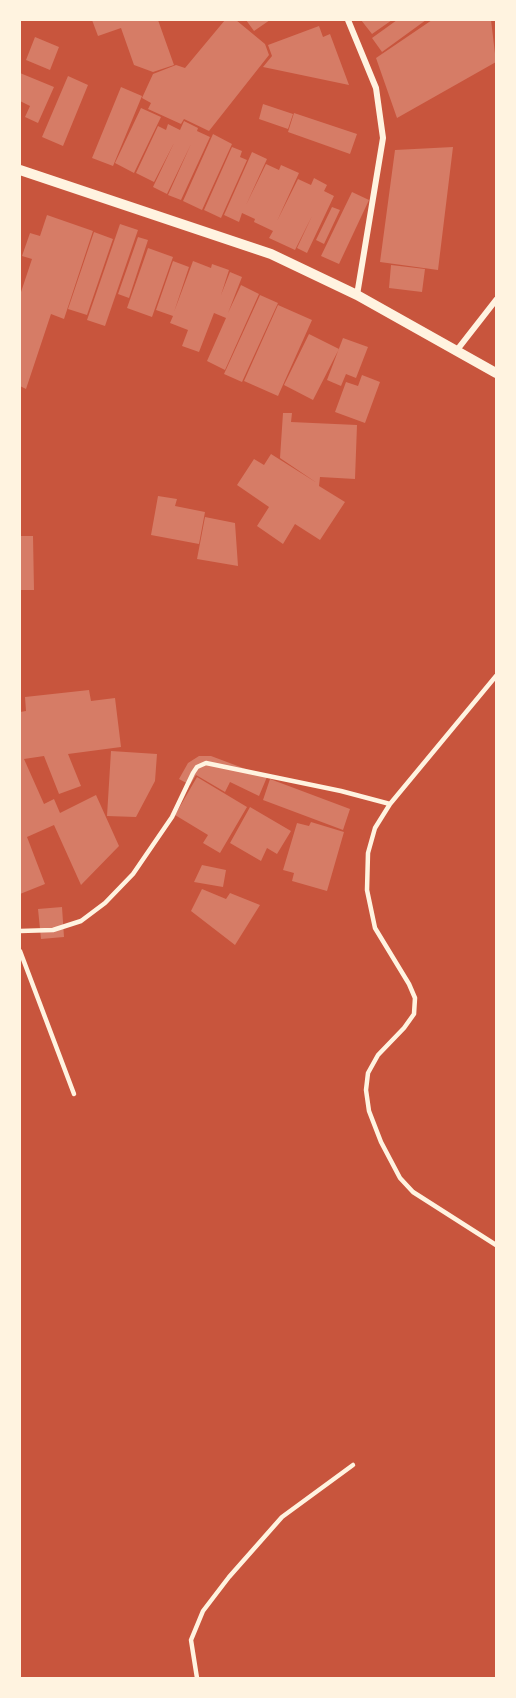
<!DOCTYPE html>
<style>
body{margin:0}
#map{position:relative;width:516px;height:1698px;overflow:hidden;background:#c8553d;font-family:Commissioner,sans-serif}
canvas{display:block}
.frame{position:absolute;inset:0;border:21px solid #fff3e0;pointer-events:none}
</style>
<div id="map">
<canvas width="516" height="1698"></canvas>
<div class="frame"></div>
</div>
<script>
const ctx = document.querySelector('canvas').getContext('2d');
ctx.lineJoin = 'round';
function fill(path, color) {
  ctx.fillStyle = color;
  ctx.fill(path, 'evenodd');
}
function poly(rows) {
  const path = new Path2D();
  for (const r of rows) {
    path.moveTo(r[0], r[1]);
    for (let i = 2; i < r.length; i += 2) path.lineTo(r[i], r[i + 1]);
  }
  return path;
}
function trace(path, color, width, dash) {
  ctx.strokeStyle = color;
  ctx.lineWidth = width;
  ctx.lineCap = dash ? 'butt' : 'round';
  ctx.setLineDash(dash || []);
  ctx.stroke(path);
}
fill(poly([
 [92,20,158,20,174,65,153,72,134,65,121,28,98,36],
 [225,20,236,20,265,44,269,55,209,131,184,119,181,124,148,109,151,103,142,98,153,74,176,65,185,68],
 [246,20,270,20,254,31],
 [361,20,392,20,372,34],
 [397,20,426,20,382,52,372,38],
 [432,20,491,20,496,62,397,118,376,58],
 [319,26,323,37,330,34,349,85,263,67,272,56,268,45],
 [35,37,59,47,50,70,26,60],
 [20,73,54,87,38,123,25,117,30,106,20,101],
 [68,76,88,85,63,146,42,137],
 [121,87,142,96,113,166,92,158],
 [263,104,293,114,288,129,259,119],
 [141,108,161,117,134,173,115,163],
 [294,113,357,134,350,154,288,132],
 [184,121,198,128,197,131,210,137,181,200,168,195,191,144,167,194,153,187,174,143,154,182,136,173,158,126,166,130,168,124,180,130],
 [213,134,232,144,202,210,183,201],
 [232,147,242,151,240,157,247,160,221,218,204,210],
 [453,147,438,270,380,262,395,150],
 [252,152,267,159,246,205,266,164,279,170,281,165,299,173,277,221,298,179,311,185,314,178,327,185,324,191,334,196,307,253,297,248,312,216,295,250,269,238,273,231,254,222,255,219,242,213,239,222,224,215],
 [352,192,369,200,339,264,321,256],
 [332,207,340,210,324,244,316,240],
 [47,215,93,231,64,319,51,314,26,389,20,386,20,295,32,259,22,256,30,233,40,236],
 [120,224,138,230,105,326,87,320],
 [94,232,113,239,87,315,68,309],
 [138,237,148,240,129,298,118,294],
 [148,248,173,257,152,317,127,308],
 [173,261,189,267,174,312,193,261,211,268,212,264,229,270,221,295,230,272,242,277,228,313,241,285,259,294,225,370,207,361,226,318,214,313,199,352,182,346,188,330,170,323,173,316,156,310],
 [391,265,425,269,422,292,389,288],
 [260,295,278,303,242,382,224,374],
 [278,305,312,320,278,396,244,381],
 [309,334,339,349,313,400,284,385],
 [343,338,368,347,356,378,346,374,341,386,327,380],
 [362,375,380,382,365,423,335,412,346,382,358,386],
 [283,413,292,413,291,422,357,425,355,479,320,477,319,486,345,502,320,540,295,524,283,544,257,526,269,507,237,485,254,459,264,465,271,454,317,483,280,458],
 [158,496,177,499,175,506,205,512,199,544,151,535],
 [205,517,235,523,238,566,197,559],
 [20,536,33,536,34,590,20,590],
 [89,690,91,701,115,698,121,747,68,754,81,786,59,794,44,756,24,759,44,804,54,799,60,813,96,795,119,846,81,885,54,825,27,837,45,884,20,894,20,712,26,711,25,697],
 [111,751,157,754,155,781,136,817,107,816],
 [199,756,211,756,267,777,259,796,230,782,225,792,196,775,190,785,179,779,188,763],
 [197,777,247,807,220,853,203,843,208,835,175,815],
 [270,779,350,809,343,830,263,800],
 [250,807,291,831,277,854,267,848,261,861,230,843],
 [311,822,344,832,327,891,292,881,294,873,283,870,297,823,309,826],
 [202,865,226,870,223,887,194,882],
 [202,889,226,899,230,893,260,905,235,945,191,911],
 [62,907,64,937,41,939,38,909]
]), '#d67c66');
trace(poly([
 [496,676,390,804,375,828,368,853,367,890,375,928,409,984,415,998,414,1014,404,1028,378,1055,368,1073,366,1090,369,1111,381,1142,400,1178,413,1192,496,1245],
 [20,931,53,930,81,921,105,903,133,874,172,817,193,773,197,767,206,763,341,791,390,804],
 [20,951,74,1094],
 [197,1678,191,1640,203,1611,229,1577,282,1517,353,1465]
]), '#fff3e0', 4.5);
trace(poly([
 [348,20,376,88,383,138,357,295],
 [457,350,496,300]
]), '#fff3e0', 6);
trace(poly([
 [20,170,271,254,357,295,496,373]
]), '#fff3e0', 10);
</script>
